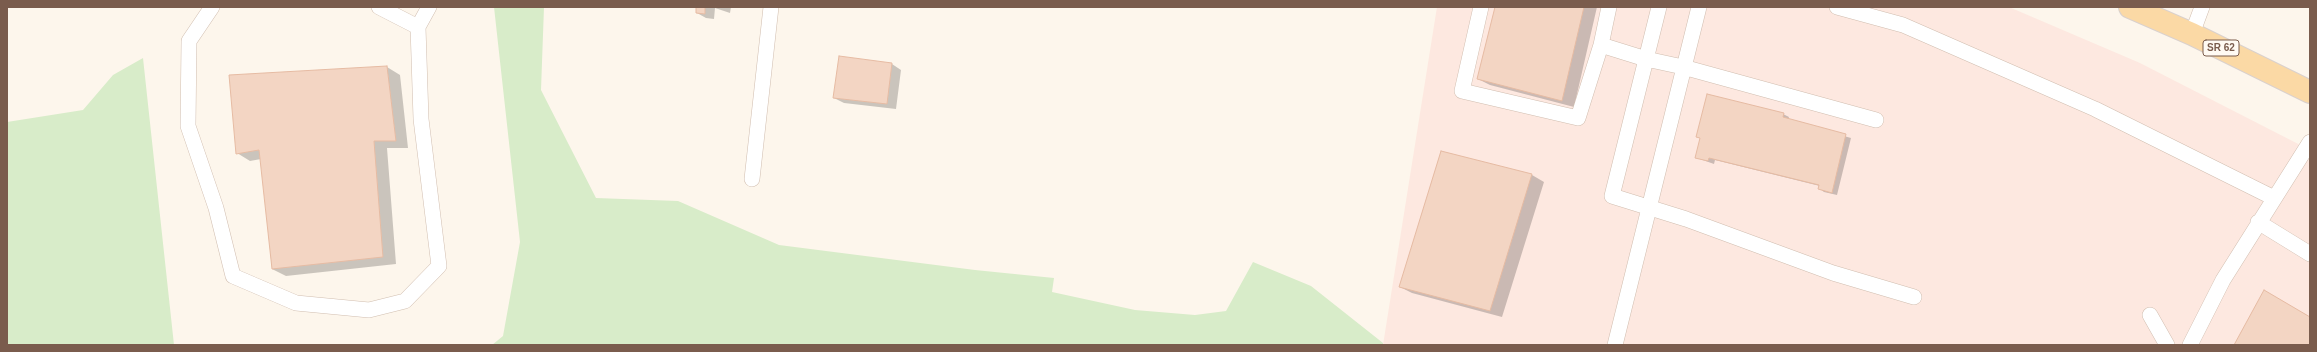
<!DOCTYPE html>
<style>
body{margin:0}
#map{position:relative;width:2317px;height:352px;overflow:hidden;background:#fdf6ec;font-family:Arial,sans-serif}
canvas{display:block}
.frame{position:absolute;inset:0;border:8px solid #7a5c4d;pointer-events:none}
</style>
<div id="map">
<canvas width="2317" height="352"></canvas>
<div class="frame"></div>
</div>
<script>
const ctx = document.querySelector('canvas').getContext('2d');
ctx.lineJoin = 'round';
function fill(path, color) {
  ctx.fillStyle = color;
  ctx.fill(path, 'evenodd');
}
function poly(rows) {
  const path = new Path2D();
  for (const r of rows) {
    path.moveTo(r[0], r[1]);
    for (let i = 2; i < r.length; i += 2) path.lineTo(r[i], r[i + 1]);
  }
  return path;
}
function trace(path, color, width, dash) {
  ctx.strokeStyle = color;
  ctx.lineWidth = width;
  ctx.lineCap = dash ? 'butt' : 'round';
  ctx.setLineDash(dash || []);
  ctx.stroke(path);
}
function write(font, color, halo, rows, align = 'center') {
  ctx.font = font + ' Arial,sans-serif';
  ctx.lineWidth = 3;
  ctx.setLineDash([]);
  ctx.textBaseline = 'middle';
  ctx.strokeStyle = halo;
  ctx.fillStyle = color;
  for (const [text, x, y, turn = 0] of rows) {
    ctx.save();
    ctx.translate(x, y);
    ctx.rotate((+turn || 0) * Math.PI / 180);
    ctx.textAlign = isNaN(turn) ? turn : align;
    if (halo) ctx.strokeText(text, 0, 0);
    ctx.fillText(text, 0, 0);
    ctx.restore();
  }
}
fill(poly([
 [1437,7,2009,7,2140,63,2310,150,2310,345,1383,345]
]), '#fde8e0');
fill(poly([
 [494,7,544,7,541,90,596,198,678,201,779,245,975,270,1054,278,1052,292,1135,310,1195,315,1226,311,1253,262,1311,286,1383,343,1383,345,492,345,503,336,520,242],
 [143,58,174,345,7,345,7,122,83,110,113,75]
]), '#d8ecc9');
fill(poly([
 [697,7,731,7,730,13,715,8,714,19,706,18,697,13],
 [1496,7,1597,7,1574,107,1490,85,1478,79],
 [892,64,901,70,896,109,844,103,834,98],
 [387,67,400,75,408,148,387,148,396,264,286,276,272,269,261,159,250,161,237,153],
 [1783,114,1789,117,1788,120,1851,138,1837,195,1824,192,1819,188,1820,186,1715,160,1714,164,1697,158],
 [1441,152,1532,175,1544,182,1502,317,1412,293,1400,287]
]), '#0003');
const building = poly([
 [696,7,705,7,705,14,696,13,696,7],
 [1495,7,1584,7,1562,101,1477,79,1495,7],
 [839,56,892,63,887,104,833,98,839,56],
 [387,66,396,141,374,141,383,257,272,269,259,150,236,154,229,75,387,66],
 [1707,94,1784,113,1783,117,1846,134,1832,193,1818,189,1819,185,1709,158,1708,161,1695,158,1700,138,1696,137,1707,94],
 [1441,151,1532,174,1490,311,1399,287,1441,151],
 [2264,290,2310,317,2310,345,2234,345,2264,290]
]);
fill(building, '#f3d5c3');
trace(building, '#e6bba3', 1);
const lane = poly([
 [212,7,189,41,188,126,216,208,233,276,296,303,369,310,405,301,439,266,421,119,418,27,429,7],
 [379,7,418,27],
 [1481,7,1462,91,1578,118,1601,45,1609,7],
 [1659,7,1612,196,1686,219,1833,273,1914,297],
 [1837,7,1903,25,2095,109,2274,198],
 [2192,34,2202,7],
 [1601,45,1646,59,1683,67,1876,120],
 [752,179,771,7],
 [2258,222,2310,254],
 [2150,315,2167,345],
 [1615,345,1699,7],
 [2190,345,2223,280,2310,142]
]);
const primary = poly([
 [2130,7,2192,34,2310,92]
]);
trace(lane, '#d1beb0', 16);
trace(primary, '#dad1cd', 24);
trace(lane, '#fff', 15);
trace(primary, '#fbd9a5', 22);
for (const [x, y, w] of [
 [2221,48,36]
]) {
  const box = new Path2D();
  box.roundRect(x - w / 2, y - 8, w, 16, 3);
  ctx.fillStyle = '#fffaf3';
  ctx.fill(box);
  trace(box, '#7a5c4d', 1);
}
write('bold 10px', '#7a5c4d', null, [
 ["SR 62",2221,48]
]);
</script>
